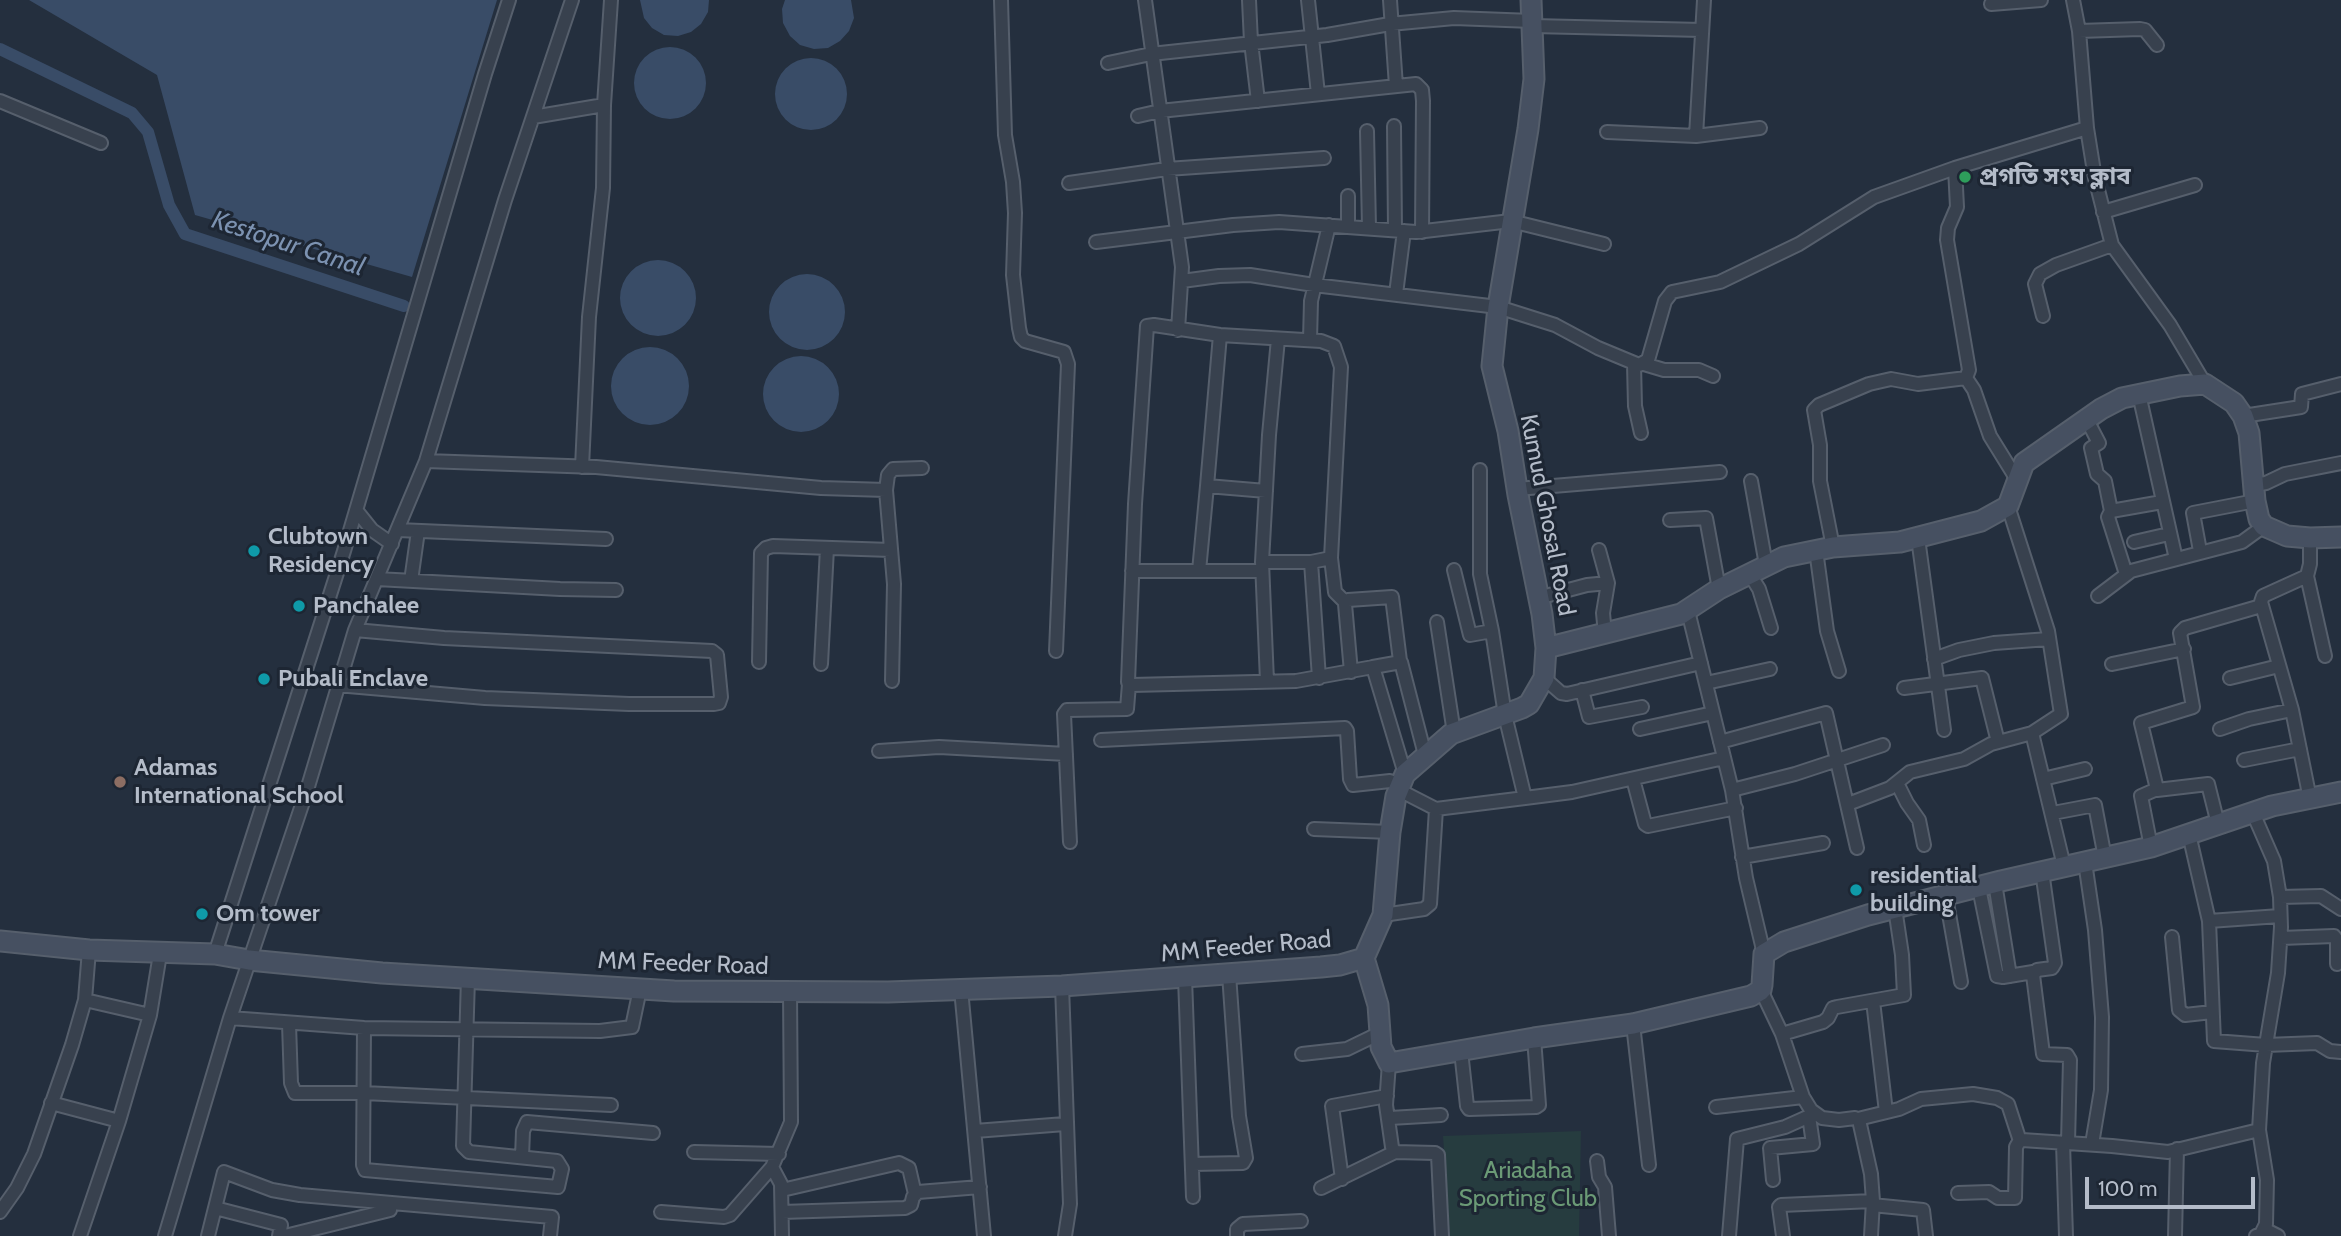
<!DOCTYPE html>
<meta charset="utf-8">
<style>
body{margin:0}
#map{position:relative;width:2341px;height:1236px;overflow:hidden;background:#242f3e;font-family:Cabin,sans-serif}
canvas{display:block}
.scale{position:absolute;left:2085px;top:1177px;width:170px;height:32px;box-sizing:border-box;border:4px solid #b4bcc9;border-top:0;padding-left:9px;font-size:21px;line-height:24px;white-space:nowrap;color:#b4bcc9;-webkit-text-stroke:5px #1d2633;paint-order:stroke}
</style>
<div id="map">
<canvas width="2341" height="1236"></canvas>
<div class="scale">100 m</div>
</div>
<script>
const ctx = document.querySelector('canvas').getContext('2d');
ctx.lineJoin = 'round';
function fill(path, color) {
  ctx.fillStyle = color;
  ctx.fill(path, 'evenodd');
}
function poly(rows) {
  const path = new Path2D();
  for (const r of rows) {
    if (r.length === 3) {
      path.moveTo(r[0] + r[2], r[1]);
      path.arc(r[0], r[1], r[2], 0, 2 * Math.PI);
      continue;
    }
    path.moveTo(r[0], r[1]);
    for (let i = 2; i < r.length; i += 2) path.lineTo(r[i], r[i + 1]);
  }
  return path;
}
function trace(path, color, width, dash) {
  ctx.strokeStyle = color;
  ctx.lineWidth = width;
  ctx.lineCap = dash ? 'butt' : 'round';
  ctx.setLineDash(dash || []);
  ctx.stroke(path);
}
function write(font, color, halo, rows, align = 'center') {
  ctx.font = font + ' Cabin,"Noto Sans Bengali",sans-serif';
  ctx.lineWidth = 6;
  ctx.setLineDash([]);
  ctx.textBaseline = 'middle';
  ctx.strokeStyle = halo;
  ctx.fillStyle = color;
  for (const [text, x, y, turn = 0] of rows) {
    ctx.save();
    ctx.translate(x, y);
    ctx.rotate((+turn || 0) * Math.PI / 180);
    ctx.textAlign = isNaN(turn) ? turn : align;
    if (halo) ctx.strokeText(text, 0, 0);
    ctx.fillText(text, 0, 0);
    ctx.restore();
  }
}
fill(poly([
 [1581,1131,1579,1236,1450,1236,1443,1136]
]), '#263c3f');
fill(poly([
 [29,0,497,0,412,277,195,215,157,75],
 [640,0,709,0,708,12,701,24,691,32,678,36,664,35,652,28,644,18],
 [785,0,851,0,854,18,849,31,840,41,828,48,814,49,800,45,790,36,783,23,782,9],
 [670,83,36],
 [811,94,36],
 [658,298,38],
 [807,312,38],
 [650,386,39],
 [801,394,38]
]), '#394c67');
trace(poly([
 [0,49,132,113,148,132,169,205,185,234,404,306]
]), '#394c67', 12);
const street = poly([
 [1001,0,1005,135,1013,182,1015,213,1013,275,1019,328,1021,337,1025,341,1064,352,1068,364,1056,651],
 [1145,0,1182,267,1178,330],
 [1249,0,1251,42,1258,101],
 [1308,0,1318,94],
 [1390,0,1396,86],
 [2073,0,2079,31,2087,128,2095,178,2112,245,2170,325,2205,384],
 [1991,4,2041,0],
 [1533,26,1702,30],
 [2079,31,2140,29,2145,30,2157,45],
 [1108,63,1151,54,1327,35,1390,24,1454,18,1532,21],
 [0,101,101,143],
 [1138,116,1160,111,1416,84,1422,90,1423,101,1422,232],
 [533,117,604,105],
 [1394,126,1395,230],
 [1367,131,1369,228],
 [1607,132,1696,136,1760,128],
 [1696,136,1704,0],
 [1955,168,1957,207,1948,228,1947,240,1969,370,1966,378],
 [1069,183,1167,169,1324,158],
 [2103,212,2195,185],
 [1348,226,1348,196],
 [1096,242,1233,225,1279,222,1416,232,1511,221,1604,244],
 [1182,281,1219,276,1250,275,1314,285,1498,307,1555,325,1598,348,1639,365,1648,360,1665,301,1672,292,1720,282,1799,244,1874,197,1955,168,2087,128],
 [1396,294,1404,231],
 [2043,316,2035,284,2040,274,2056,265,2112,245],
 [1220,335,1207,486,1266,491],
 [1310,340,1311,301,1329,225],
 [1634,364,1635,406,1641,433],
 [1644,364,1664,370,1699,370,1713,376],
 [2139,394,2176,559],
 [2243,416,2301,407,2302,394,2341,384],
 [2087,420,2099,443,2091,448,2097,474,2105,481,2111,511,2108,517,2126,574],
 [426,461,596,467,821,488,886,490],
 [582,467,589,317,603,188,604,105,611,0],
 [1480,470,1480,574,1492,631,1505,715,1525,798,1572,792,1724,758],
 [1751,481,1766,565],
 [2254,485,2266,483,2285,474,2341,463],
 [1517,489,1720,472],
 [356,510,372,530,392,544],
 [2111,511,2162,502],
 [1670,520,1706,518,1719,589],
 [398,530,606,539],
 [1918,538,1944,730],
 [2310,538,2310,564,2307,576,2263,596,2261,602,2292,710,2310,799],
 [2134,542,2169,534],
 [1833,547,1820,481,1820,445,1814,410,1819,405,1869,384,1891,379,1918,384,1966,378,1974,390,1990,436,2016,478],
 [1599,550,1608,583,1603,613,1605,634],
 [1816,550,1827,631,1839,671],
 [2200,551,2193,513,2255,501],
 [1331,558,1335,592,1345,602],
 [1262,562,1311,562,1319,678],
 [1311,562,1331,558,1341,367,1334,346,1321,341,1220,335,1154,325,1147,326,1135,504,1128,682,1132,685,1296,681,1373,667,1405,774],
 [1454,570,1470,635,1492,631],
 [1132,571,1262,571],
 [1199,571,1207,486],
 [1749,573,1759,589,1771,628],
 [2307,576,2325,656],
 [377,579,560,589,616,590],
 [411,581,418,531],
 [2098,596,2131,571,2242,542,2264,526],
 [1538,598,1587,585,1608,583],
 [1688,611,1732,790,1746,878,1764,954],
 [1437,622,1454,733],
 [1934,659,1959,650,1994,643,2049,639],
 [759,662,761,553,766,548,773,546,891,550],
 [821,664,827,548],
 [2112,664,2184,649],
 [1373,667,1401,662,1425,755],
 [1351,672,1345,604,1348,600,1392,597,1400,661],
 [1544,678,1561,693,1567,694,1701,663],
 [2230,678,2279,666],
 [892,681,894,584,886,490,888,475,893,469,922,468],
 [1267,681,1262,562,1269,435,1278,339],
 [1706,683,1770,669],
 [337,685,485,698,629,704,714,704,719,703,721,697,717,655,712,651,444,638,355,630],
 [1904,688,1982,678,1998,742],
 [1582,690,1589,717,1642,707],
 [1640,729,1713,713],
 [2220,729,2249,719,2292,710],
 [2032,733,2064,866],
 [1101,740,1345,728,1347,731,1350,779,1353,785,1390,781,1400,785,1399,790,1436,809],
 [1720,742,1826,713,1857,848],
 [879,751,939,747,1066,754],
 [2244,760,2300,749],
 [1633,779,1645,824,1648,826,1736,808],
 [2043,779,2085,769],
 [1897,783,1907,803,1919,820,1924,845],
 [1732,790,1795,774,1883,745],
 [2157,790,2208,784,2218,824],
 [1848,804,1890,788,1910,772,1964,759,1991,744,2032,733,2061,714,2048,631,2008,506],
 [2053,813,2095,805,2105,858],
 [2253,813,2274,861,2280,897,2281,927,2278,973,2263,1063,2259,1130,2267,1180,2266,1224,2261,1234,2256,1236],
 [1314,829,1390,832],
 [2189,834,2209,921,2214,1041,2266,1045,2317,1043,2330,1051,2341,1052],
 [1070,842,1064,714,1067,710,1127,709,1129,684],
 [2151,847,2141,796,2157,789,2141,723,2193,707,2180,633,2185,628,2261,606],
 [1742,857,1823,843],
 [2085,862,2095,930,2102,1017,2101,1090,2092,1144],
 [2042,871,2055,963,2052,968,2037,970,2033,975,2043,1054,2067,1055,2070,1060,2068,1143],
 [1995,883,2010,976],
 [1979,888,1997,976,2003,977,2033,972],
 [1946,897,1961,982],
 [2280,897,2321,896,2341,909],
 [1383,915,1424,909,1430,904,1436,809,1525,798],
 [2209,921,2280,916],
 [2172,937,2179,1010,2185,1015,2212,1012],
 [2281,938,2334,936,2337,940,2337,964],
 [215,954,344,551,485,74,509,0],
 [1185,978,1193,1197],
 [1062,986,1070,1204,1065,1236],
 [961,989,984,1236],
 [1761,990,1782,1034,1803,1097,1811,1110,1822,1118,1839,1120,1855,1118,1859,1120,1871,1174,1873,1201,1871,1236],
 [85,1000,150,1015],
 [1873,1001,1886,1112],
 [230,1018,307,790,355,630,426,461,505,200,572,0],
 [289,1024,291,1083,295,1093,364,1093,611,1105],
 [1633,1024,1649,1165],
 [364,1028,363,1165,365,1170,558,1187,562,1169,557,1161,469,1152,463,1146,468,978],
 [1782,1034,1823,1022,1828,1018,1833,1008,1837,1007,1904,995,1902,955,1895,908],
 [1461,1051,1467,1106,1469,1109,1536,1107,1539,1105,1534,1038],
 [1302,1054,1347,1049,1380,1033],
 [1389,1063,1386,1105,1392,1147,1395,1152,1435,1153,1438,1155,1442,1236],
 [51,1103,119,1121],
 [1716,1107,1803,1097],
 [1390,1118,1441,1115],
 [1858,1119,1899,1109,1921,1099,1973,1094,1997,1098,2008,1104,2019,1138,2022,1140,2112,1146,2168,1152,2259,1130],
 [975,1131,1065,1124],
 [2063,1143,2066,1236],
 [694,1152,779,1154],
 [522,1157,523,1131,527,1122,653,1133],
 [1597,1161,1599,1177,1605,1187,1609,1236],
 [1192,1164,1243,1163,1246,1158,1239,1116,1229,974],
 [772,1167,781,1184,782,1236],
 [1342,1179,1332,1106,1387,1096],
 [1773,1180,1770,1148,1813,1144,1809,1116],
 [1321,1188,1395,1152],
 [782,1190,899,1163,909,1168,915,1194],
 [1958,1193,1989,1192,1998,1198,2015,1198,2016,1147,2020,1140],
 [1872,1205,1923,1210,1926,1236],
 [215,1208,224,1172,272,1190,300,1195,552,1217,550,1236],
 [0,1212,17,1188,34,1154,72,1045,85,1000,89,950],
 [661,1212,724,1217,730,1215,772,1167,791,1122,790,991],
 [782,1212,905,1208,911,1205,913,1197,918,1192,980,1187],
 [2264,1229,2278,1236],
 [80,1236,119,1121,150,1015,160,954],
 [165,1236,230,1018,364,1028,600,1031,632,1027,640,989],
 [208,1236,215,1208,281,1225,279,1236],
 [285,1236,390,1210],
 [1237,1236,1237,1229,1243,1224,1301,1221],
 [1729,1236,1737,1139,1785,1127,1814,1114],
 [1783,1236,1779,1207,1781,1205,1873,1201],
 [2175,1236,2177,1149]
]);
const secondary = poly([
 [1546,648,1681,614,1719,589,1784,557,1833,547,1900,542,1981,521,2008,506,2024,463,2101,409,2122,398,2180,386,2205,384,2234,403,2243,416,2249,433,2255,501,2259,519,2264,526,2287,536,2310,538,2341,537],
 [0,941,89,950,215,954,249,960,382,973,674,991,888,992,1062,986,1321,967,1340,965,1364,958],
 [1364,958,1378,1005,1381,1047,1389,1063,1534,1038,1633,1024,1751,996,1761,990,1762,985,1764,954,1784,942,1868,915,2001,881,2151,847,2272,806,2341,792],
 [1364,958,1383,915,1390,832,1396,796,1405,774,1451,734,1522,708,1529,704,1544,678,1546,648,1542,614,1518,495,1508,431,1492,366,1498,307,1528,129,1534,79,1531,0]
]);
trace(street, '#565f6c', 16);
trace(secondary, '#565f6c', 23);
trace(street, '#38414e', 12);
trace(secondary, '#465061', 19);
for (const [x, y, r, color] of [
 [1965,177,7,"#2e9e5b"],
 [254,551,7,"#0f9aa8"],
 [299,606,7,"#0f9aa8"],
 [264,679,7,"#0f9aa8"],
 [120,782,7,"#8d6e63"],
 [1856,890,7,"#0f9aa8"],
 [202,914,7,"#0f9aa8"]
]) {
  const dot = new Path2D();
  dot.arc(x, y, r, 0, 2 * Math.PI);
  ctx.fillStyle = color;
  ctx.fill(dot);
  trace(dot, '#1d2633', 2.5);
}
write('bold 24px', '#b4bcc9', '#1d2633', [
 ["প্রগতি সংঘ ক্লাব",1979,177],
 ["Clubtown",268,537],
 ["Residency",268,565],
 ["Panchalee",313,606],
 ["Pubali Enclave",278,679],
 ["Adamas",134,768],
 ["International School",134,796],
 ["residential",1870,876],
 ["building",1870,904],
 ["Om tower",216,914]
], 'left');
write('24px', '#b4bcc9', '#1d2633', [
 ["Kumud Ghosal Road",1547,515,79],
 ["MM Feeder Road",1246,947,-5],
 ["MM Feeder Road",683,964,2]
]);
write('24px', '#6b9a76', '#1d2633', [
 ["Ariadaha",1528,1171],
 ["Sporting Club",1528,1199]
]);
write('italic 26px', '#7c92b1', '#1d2633', [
 ["Kestopur Canal",288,244,18]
]);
</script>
